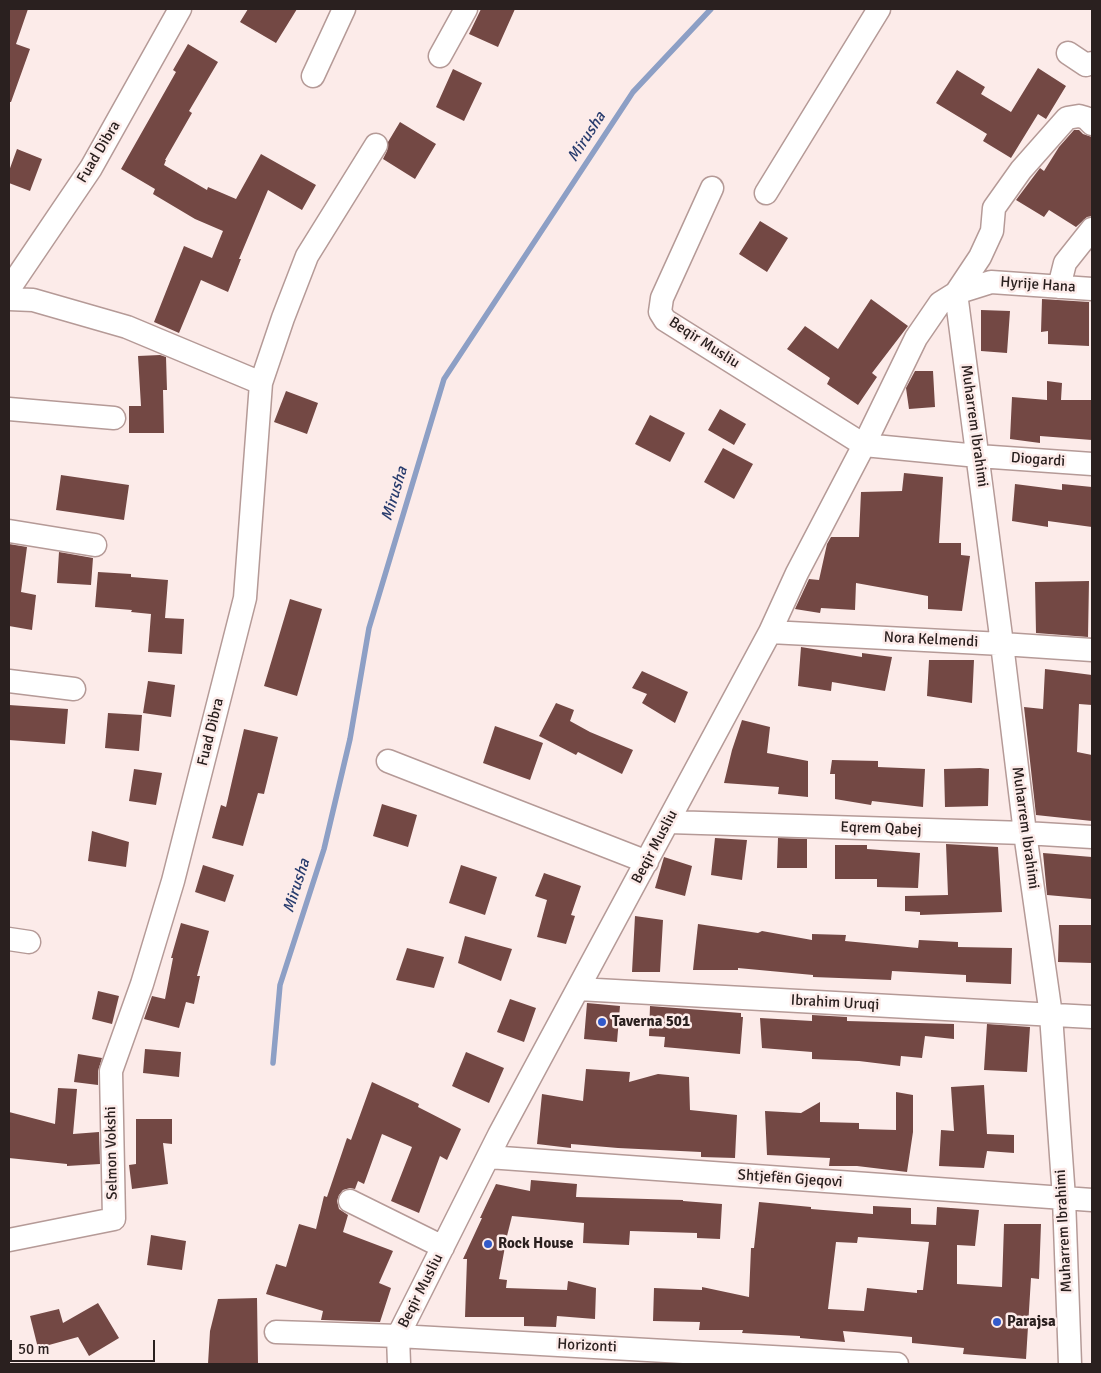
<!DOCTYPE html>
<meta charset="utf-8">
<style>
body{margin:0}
#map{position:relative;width:1101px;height:1373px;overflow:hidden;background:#fcebe9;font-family:Signika,sans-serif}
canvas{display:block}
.frame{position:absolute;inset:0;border:10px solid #2a201f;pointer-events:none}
.scale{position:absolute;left:10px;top:1340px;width:145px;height:22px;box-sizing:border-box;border:2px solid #2a201f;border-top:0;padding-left:6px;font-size:15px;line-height:18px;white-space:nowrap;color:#2a201f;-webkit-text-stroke:4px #fcebe9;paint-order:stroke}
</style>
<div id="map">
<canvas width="1101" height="1373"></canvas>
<div class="frame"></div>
<div class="scale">50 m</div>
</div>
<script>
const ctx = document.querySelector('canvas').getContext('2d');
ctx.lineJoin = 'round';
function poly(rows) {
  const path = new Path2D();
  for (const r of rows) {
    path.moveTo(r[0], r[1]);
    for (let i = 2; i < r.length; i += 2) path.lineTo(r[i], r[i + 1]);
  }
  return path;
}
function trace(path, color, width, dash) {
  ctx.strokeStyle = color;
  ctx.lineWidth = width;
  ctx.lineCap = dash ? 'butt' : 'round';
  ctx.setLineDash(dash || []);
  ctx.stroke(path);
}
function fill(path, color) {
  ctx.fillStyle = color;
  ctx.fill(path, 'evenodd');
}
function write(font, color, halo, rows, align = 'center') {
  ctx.font = font + ' Signika,sans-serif';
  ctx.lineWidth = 5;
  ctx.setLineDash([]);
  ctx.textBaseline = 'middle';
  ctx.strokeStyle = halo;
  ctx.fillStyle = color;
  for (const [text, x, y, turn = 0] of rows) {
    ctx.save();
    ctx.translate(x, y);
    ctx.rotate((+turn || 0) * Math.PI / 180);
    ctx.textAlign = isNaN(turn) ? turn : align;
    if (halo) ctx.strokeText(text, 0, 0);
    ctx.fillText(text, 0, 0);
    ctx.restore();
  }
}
trace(poly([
 [273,1063,280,985,324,849,350,739,369,628,444,379,633,92,711,9]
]), '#8d9fc5', 5.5);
fill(poly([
 [9,9,28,9,16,44,30,49,11,102,9,102],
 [248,9,297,9,276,43,240,22],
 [481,9,515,9,498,47,469,34],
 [188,44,218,62,189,111,192,113,165,160,166,160,164,165,207,190,208,187,236,199,261,154,316,185,302,210,268,190,239,259,241,259,228,292,201,280,179,333,154,322,184,246,212,258,223,231,195,219,153,194,155,189,121,169,176,72,173,70],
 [1038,68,1066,86,1046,119,1038,114,1011,158,983,141,987,134,936,103,957,70,985,87,981,94,1011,112],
 [453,69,482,83,464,121,436,107],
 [400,122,436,144,415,179,383,159,387,151,388,142],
 [1074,130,1079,130,1083,134,1092,137,1092,216,1087,217,1076,227,1049,210,1044,217,1016,200,1040,168,1044,171,1059,147],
 [17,149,42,159,30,191,9,183,9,171],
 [760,221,788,238,767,272,739,254],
 [871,299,908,326,872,373,877,377,858,405,827,384,830,378,787,349,805,326,838,349],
 [1042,299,1089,302,1089,346,1048,344,1048,331,1041,332],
 [981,310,1010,311,1007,353,981,351],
 [160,355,166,357,167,390,163,390,164,433,129,433,129,406,141,406,138,356],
 [915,371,933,371,935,407,909,409,906,388],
 [1047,381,1062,383,1061,400,1092,400,1092,440,1040,436,1040,443,1010,439,1012,397,1047,400],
 [286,391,318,403,307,434,274,422],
 [720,409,746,424,734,445,708,430],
 [650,415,685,433,670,462,635,444],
 [723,448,753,464,734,499,704,482],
 [904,473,943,477,939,543,961,543,961,555,970,556,962,611,928,609,928,596,856,583,855,610,821,608,820,613,795,609,809,579,819,580,827,544,831,537,859,537,861,492,902,491],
 [61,475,129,485,124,520,56,510],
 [1015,484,1062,490,1062,484,1092,487,1092,527,1048,521,1048,527,1012,521],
 [9,544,27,547,21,592,36,595,32,630,9,626],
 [59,552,93,558,91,585,57,583],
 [98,572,131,574,131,577,168,580,165,618,184,619,182,654,148,652,151,614,131,612,132,610,95,607],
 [1089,581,1088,637,1036,633,1035,582],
 [290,599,322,609,297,696,264,686],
 [801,647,862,657,862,653,892,657,885,691,832,682,831,691,798,686],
 [929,660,974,660,972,703,927,696],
 [1045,669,1092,675,1092,705,1079,704,1077,752,1092,755,1092,821,1036,815,1024,707,1043,709],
 [642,671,688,692,675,723,642,703,647,694,632,688],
 [148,681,175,685,171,717,143,713],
 [556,703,574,710,570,721,590,732,633,750,622,774,578,752,576,755,539,736],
 [9,705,68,709,65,744,9,740],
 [108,713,142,715,139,751,105,748],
 [742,720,770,727,767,753,808,761,808,797,778,794,779,787,724,783,732,750],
 [495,726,543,743,530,780,483,763],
 [244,729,278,737,264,794,258,793,243,846,212,838,221,805,226,807],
 [832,760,878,761,878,767,925,769,923,807,872,801,871,805,835,799,835,774,830,774],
 [980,768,989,769,988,806,945,807,944,769],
 [134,769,162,773,156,805,129,801],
 [382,804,417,815,408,847,373,836],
 [92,831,129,842,126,867,88,861],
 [715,838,747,840,742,880,711,875],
 [778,838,807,839,807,868,777,868],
 [946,844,998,847,1002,912,920,915,920,912,905,911,905,896,948,895],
 [835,845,867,845,867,849,920,853,918,888,877,887,877,879,835,879],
 [1043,853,1092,857,1092,899,1047,895],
 [664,857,692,866,685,896,655,888],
 [203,865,234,875,225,902,195,892],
 [461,865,497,877,485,915,449,903],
 [544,873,581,886,571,915,575,916,566,944,537,937,547,900,535,896],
 [635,916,663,920,660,972,632,972],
 [181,923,209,931,197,976,200,976,194,1004,186,1002,179,1028,144,1019,152,996,165,999,173,958,171,958],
 [698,924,758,933,762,931,812,940,812,934,846,935,845,941,918,948,919,940,958,942,958,947,1012,948,1011,984,966,982,966,975,892,971,891,980,813,977,813,975,738,968,738,970,693,970],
 [1059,925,1092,925,1092,963,1058,962],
 [465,936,512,949,501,981,458,963],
 [407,948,444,957,434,988,396,980],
 [98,991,119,996,112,1024,92,1019],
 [510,999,536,1008,524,1042,497,1032],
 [587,1003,620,1006,617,1042,584,1039],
 [650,1006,741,1013,741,1017,743,1017,740,1054,664,1047,665,1037,649,1036],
 [812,1015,847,1017,847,1021,954,1024,954,1039,925,1036,922,1058,901,1056,900,1066,859,1061,812,1059,812,1052,762,1048,760,1018,812,1021],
 [987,1024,1030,1027,1027,1072,984,1070],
 [145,1049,181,1052,179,1077,143,1073],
 [466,1052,504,1068,489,1103,452,1086],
 [78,1054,102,1058,98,1071,98,1085,74,1082],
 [586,1069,630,1072,629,1082,658,1074,689,1077,690,1110,737,1115,735,1158,701,1157,701,1152,618,1148,571,1144,571,1148,537,1144,542,1094,583,1101],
 [372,1082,419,1104,418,1107,461,1129,447,1160,440,1156,419,1213,391,1201,412,1147,382,1134,364,1184,358,1181,355,1189,350,1188,343,1190,339,1195,337,1201,339,1209,348,1215,343,1232,393,1251,379,1283,391,1288,380,1322,323,1320,321,1320,323,1311,266,1294,276,1264,286,1267,299,1224,316,1229,324,1196,327,1197,347,1138,351,1140],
 [984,1085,987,1134,1014,1135,1014,1153,987,1151,984,1168,939,1166,941,1130,954,1131,951,1087],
 [58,1088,77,1089,73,1134,99,1132,100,1164,67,1166,67,1164,9,1158,9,1112,55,1124],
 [896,1092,913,1095,913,1132,907,1172,857,1166,829,1166,830,1158,767,1155,765,1111,801,1113,820,1102,820,1122,859,1123,859,1129,896,1130],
 [136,1119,172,1119,172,1144,163,1143,168,1184,132,1189,129,1165,136,1164],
 [531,1180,577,1184,576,1197,683,1200,683,1201,722,1204,720,1239,697,1238,697,1233,630,1231,629,1245,583,1243,584,1223,512,1216,507,1236,499,1279,507,1280,506,1288,567,1290,568,1281,596,1288,595,1319,557,1316,556,1327,524,1326,524,1317,465,1317,467,1259,463,1259,482,1218,480,1218,496,1184,530,1191],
 [759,1202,811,1207,811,1209,873,1214,873,1206,911,1208,911,1224,936,1225,937,1207,979,1210,975,1246,957,1245,957,1284,1002,1287,1004,1224,1041,1224,1039,1279,1031,1278,1026,1359,963,1354,964,1348,912,1343,912,1337,843,1331,845,1342,800,1338,800,1336,742,1333,743,1330,699,1330,700,1322,653,1321,654,1288,702,1290,702,1287,749,1297,751,1248,754,1248],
 [858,1237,929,1242,923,1290,917,1290,917,1293,867,1288,864,1311,828,1309,836,1242,857,1243],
 [151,1235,186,1241,182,1270,147,1265],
 [257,1298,258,1364,208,1364,210,1331,218,1299],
 [98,1303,119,1338,89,1356,78,1337,38,1348,30,1316,59,1309,63,1323]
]), '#734844');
const street = poly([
 [1068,53,1086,65,1092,63],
 [440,56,466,9],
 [313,76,344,9],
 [712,188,662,298,660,312,665,320,864,445,978,456,1092,464],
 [766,193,879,9],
 [1059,287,1065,263,1092,229],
 [9,289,91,168,180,9],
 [956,293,1002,644,1025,833,1051,1015,1064,1198,1070,1364],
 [956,293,980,257,992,231,994,208,1021,170,1067,118,1079,116,1086,118,1092,124],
 [9,299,33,300,127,327,261,383,245,598,173,881,142,984,111,1071,114,1219,9,1240],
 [261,383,283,318,307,256,376,145],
 [9,409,114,418],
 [9,531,95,545],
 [770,632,1002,644,1092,650],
 [9,681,74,689],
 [388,761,647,862],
 [669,822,1025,833,1092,837],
 [9,939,29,942],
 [578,989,1092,1017],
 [488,1157,1092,1200],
 [350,1201,443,1247],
 [276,1332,398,1336,897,1364],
 [399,1364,398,1336,499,1135,770,632,797,573,864,445,916,338,940,303,956,293,991,282,1092,289]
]);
trace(street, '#b59a97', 25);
trace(street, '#fff', 22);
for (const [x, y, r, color] of [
 [602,1022,5,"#325aca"],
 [488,1244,5,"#325aca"],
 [997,1322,5,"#325aca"]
]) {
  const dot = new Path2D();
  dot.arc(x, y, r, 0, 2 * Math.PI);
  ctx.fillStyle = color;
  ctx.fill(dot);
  trace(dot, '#fcebe9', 2);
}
write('15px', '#2a201f', '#fcebe9', [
 ["Fuad Dibra",99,152,-59],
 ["Hyrije Hana",1038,285,4],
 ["Beqir Musliu",704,343,33],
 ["Muharrem Ibrahimi",974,426,82],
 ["Diogardi",1038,460,4],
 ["Nora Kelmendi",931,640,3],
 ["Fuad Dibra",211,732,-76],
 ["Muharrem Ibrahimi",1025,828,82],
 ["Eqrem Qabej",881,829,2],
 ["Beqir Musliu",655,847,-62],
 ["Ibrahim Uruqi",835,1003,3],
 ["Selmon Vokshi",112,1153,-91],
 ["Shtjefën Gjeqovi",790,1179,4],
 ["Muharrem Ibrahimi",1064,1231,-93],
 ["Beqir Musliu",421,1291,-63],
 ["Horizonti",587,1346,3]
]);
write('bold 15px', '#2a201f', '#fcebe9', [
 ["Taverna 501",612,1022],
 ["Rock House",498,1244],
 ["Parajsa",1007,1322]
], 'left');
write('italic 16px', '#273b6d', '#fcebe9', [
 ["Mirusha",587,137,-57],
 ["Mirusha",395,494,-73],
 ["Mirusha",297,886,-72]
]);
</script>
